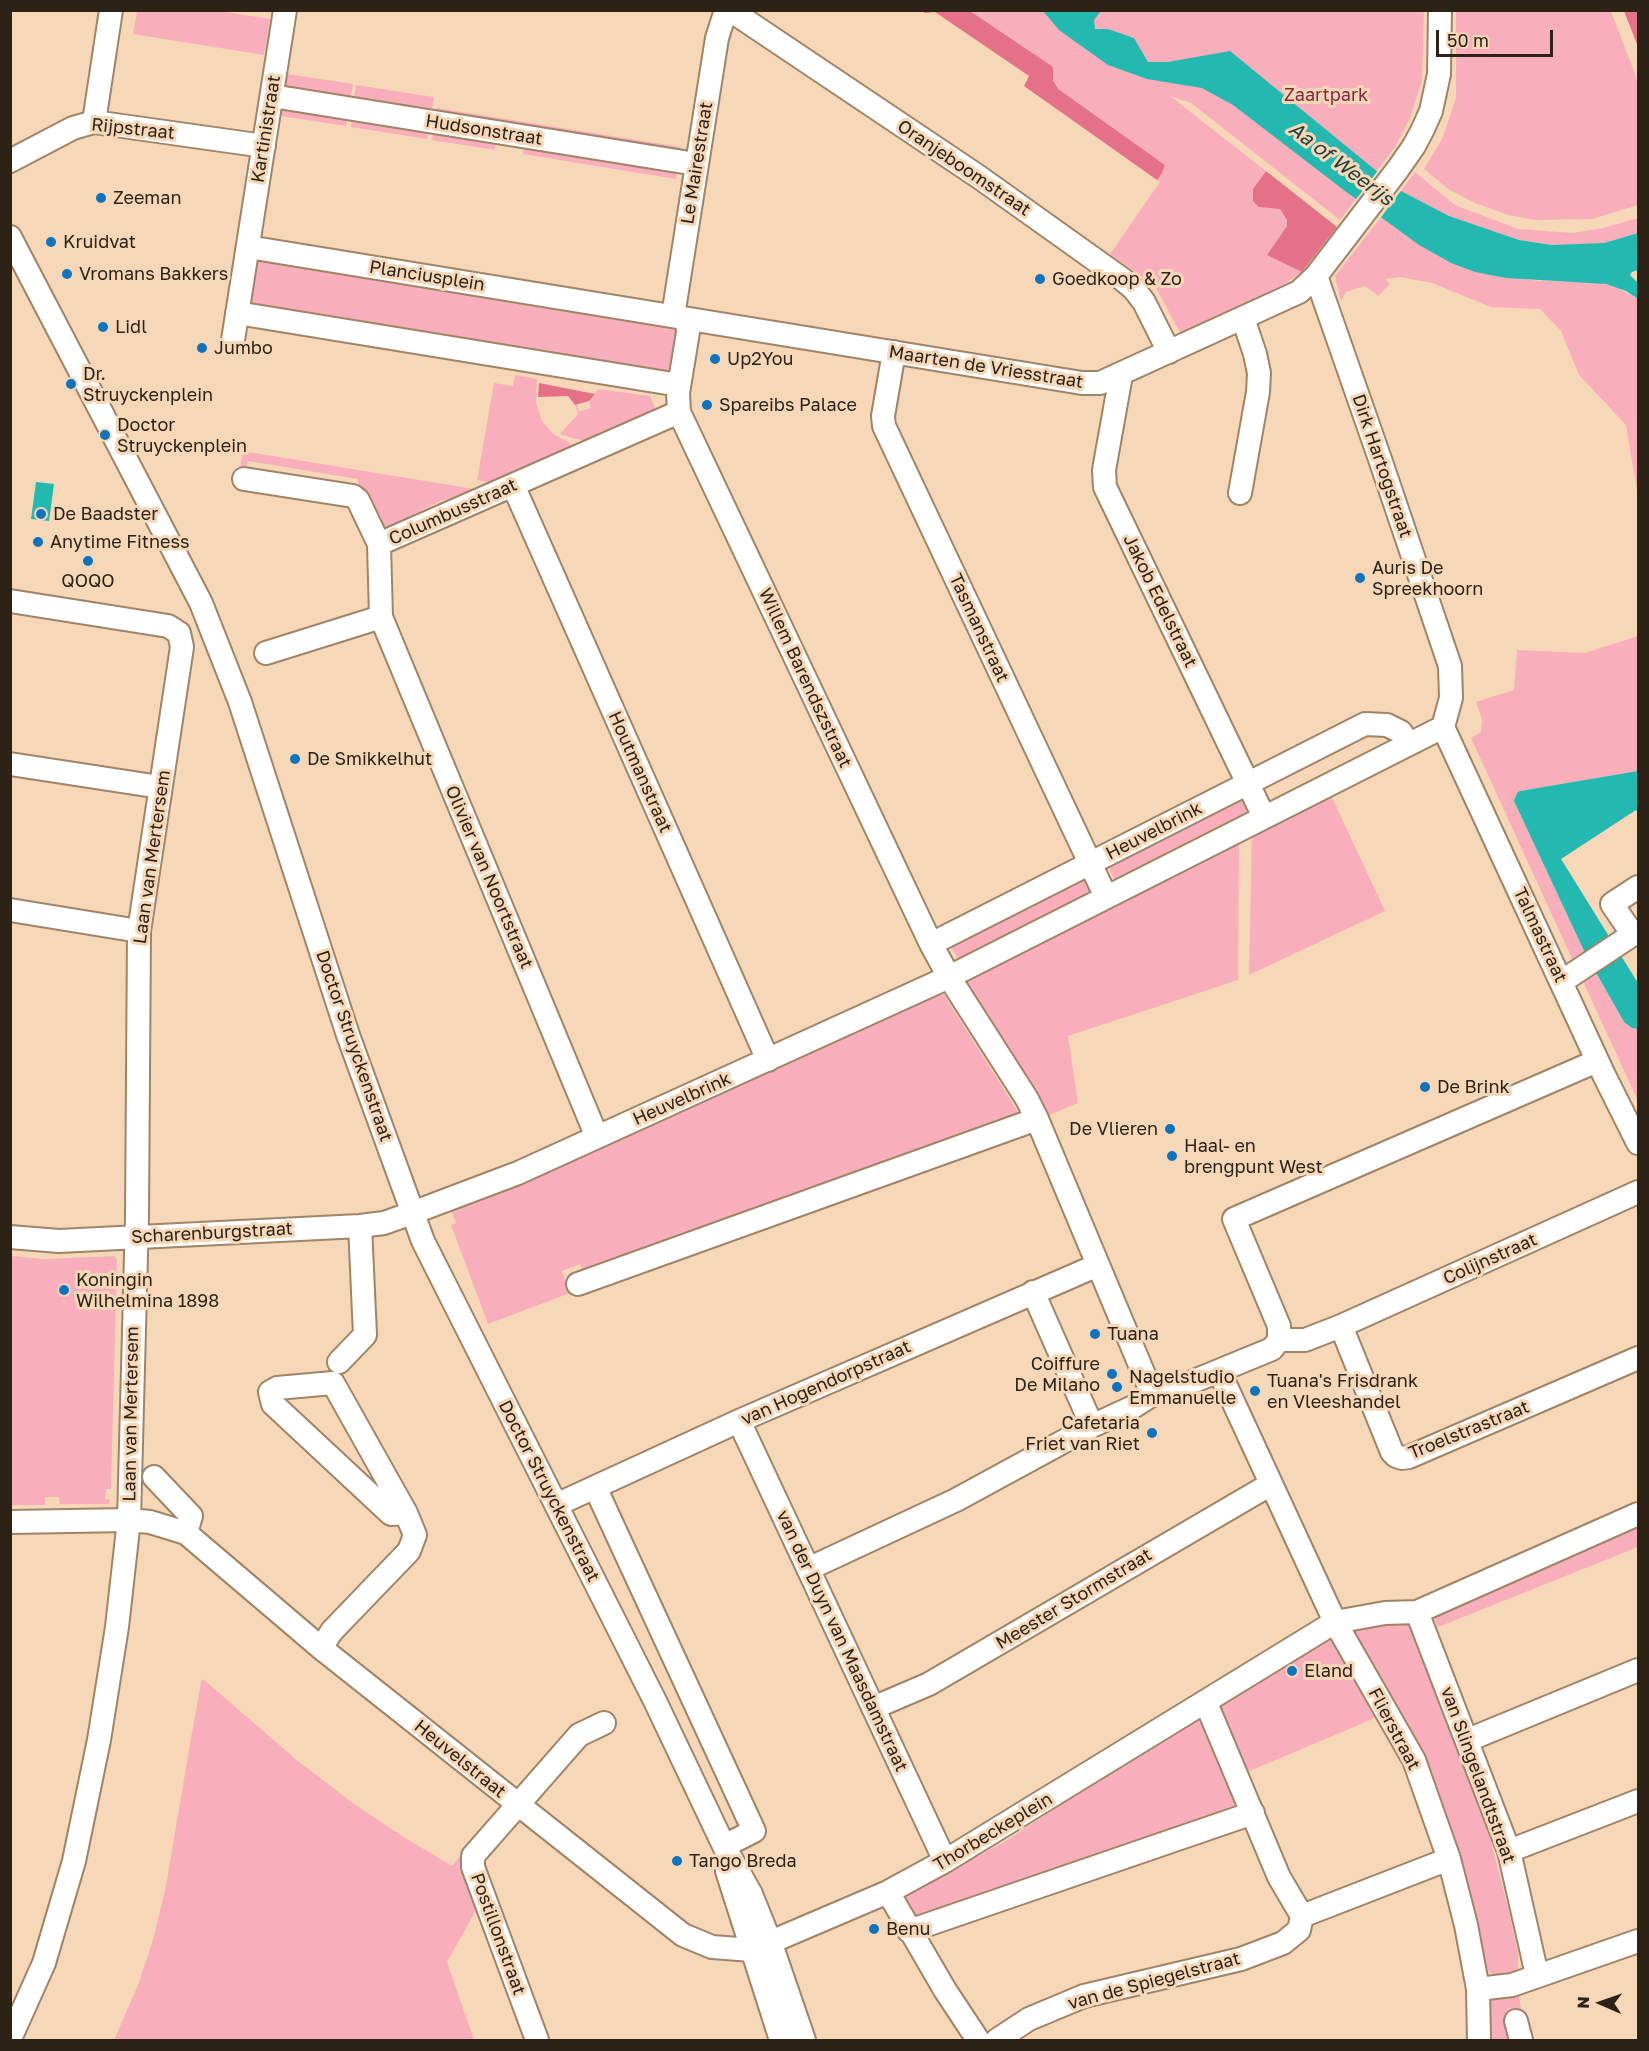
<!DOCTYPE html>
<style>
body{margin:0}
#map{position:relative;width:1649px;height:2051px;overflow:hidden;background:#f6d8b9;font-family:"Golos Text",sans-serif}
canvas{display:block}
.frame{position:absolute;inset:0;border:12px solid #2d2216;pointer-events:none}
.north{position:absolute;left:1571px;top:1973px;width:60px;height:60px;-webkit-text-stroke:4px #f6d8b9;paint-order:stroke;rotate:272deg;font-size:16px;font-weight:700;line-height:24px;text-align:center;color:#2d2216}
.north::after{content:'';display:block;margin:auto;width:21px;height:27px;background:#2d2216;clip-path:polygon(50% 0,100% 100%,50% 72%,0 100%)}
.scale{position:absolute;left:1436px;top:30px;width:117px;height:27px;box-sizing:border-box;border:3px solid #2d2216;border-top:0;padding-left:8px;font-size:18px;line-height:21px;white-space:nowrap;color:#2d2216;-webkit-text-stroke:4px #f6d8b9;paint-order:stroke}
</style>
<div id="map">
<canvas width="1649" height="2051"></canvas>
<div class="frame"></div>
<div class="north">N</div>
<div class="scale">50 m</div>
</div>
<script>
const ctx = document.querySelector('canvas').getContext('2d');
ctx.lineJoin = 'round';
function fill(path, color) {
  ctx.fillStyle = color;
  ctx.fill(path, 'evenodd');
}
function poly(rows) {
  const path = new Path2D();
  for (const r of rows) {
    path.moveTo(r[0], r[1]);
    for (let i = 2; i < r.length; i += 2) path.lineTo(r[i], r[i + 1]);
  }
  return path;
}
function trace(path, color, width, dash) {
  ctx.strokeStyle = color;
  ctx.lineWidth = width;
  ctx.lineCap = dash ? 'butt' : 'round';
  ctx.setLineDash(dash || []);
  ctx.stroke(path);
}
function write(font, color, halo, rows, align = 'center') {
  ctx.font = font + ' "Golos Text",sans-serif';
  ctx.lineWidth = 6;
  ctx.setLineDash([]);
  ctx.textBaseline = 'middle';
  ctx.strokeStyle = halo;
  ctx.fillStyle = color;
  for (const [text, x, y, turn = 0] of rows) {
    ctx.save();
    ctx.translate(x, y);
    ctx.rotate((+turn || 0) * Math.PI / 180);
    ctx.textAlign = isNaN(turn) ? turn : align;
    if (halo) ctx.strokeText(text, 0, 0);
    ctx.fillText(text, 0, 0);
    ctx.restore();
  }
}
fill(poly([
 [137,11,220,11,270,19,264,55,133,34],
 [970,11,1424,11,1422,81,1410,118,1395,147,1340,220,1191,103,1170,96,1266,171,1253,189,1259,207,1280,208,1287,220,1287,226,1268,255,1302,272,1251,307,1184,340,1155,286,1110,254,1160,182,1157,180,1165,165,1066,97,1058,89,1053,80,1052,67],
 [1456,11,1611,11,1638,82,1638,205,1592,219,1536,220,1508,215,1475,203,1448,189,1424,169,1443,137,1456,97],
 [287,74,353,84,350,103,284,93],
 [356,85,434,97,431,116,353,104],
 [283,102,347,117,346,126,281,116],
 [437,108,681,147,679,157,436,113],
 [353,113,429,125,427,139,351,127],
 [434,126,497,136,495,150,432,140],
 [525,140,678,164,676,179,523,154],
 [1415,172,1455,205,1518,229,1573,233,1603,228,1638,218,1638,233,1604,243,1575,245,1552,245,1519,240,1448,216,1401,191],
 [1381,217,1419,245,1451,263,1475,272,1539,281,1595,282,1616,287,1638,299,1638,497,1626,425,1579,375,1561,331,1540,309,1491,307,1432,283,1401,277,1385,279,1390,284,1378,296,1365,286,1346,292,1341,301,1335,276],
 [254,259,676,327,678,332,673,368,670,373,249,308],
 [515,375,537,379,536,403,542,421,553,434,570,443,574,452,502,481,493,480,492,483,477,480,494,383,513,386],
 [598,389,650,396,658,415,596,443,572,438,560,434,578,414,575,405,577,404,579,411,591,408,589,401],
 [243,451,474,489,474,497,442,500,395,524,398,531,387,535,357,492,358,479,248,461,245,475,239,474],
 [1638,636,1638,771,1520,791,1514,801,1586,955,1574,963,1471,738,1481,732,1482,719,1476,702,1514,690,1517,650,1585,653],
 [1330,793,1385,911,1249,975,1252,832],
 [1240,799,1244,799,1250,813,1115,881,1108,866],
 [1239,839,1238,980,1068,1036,1078,1103,1047,1116,999,1033,962,976],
 [1093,874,1100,888,959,960,951,947],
 [1594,970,1624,1022,1632,1028,1638,1029,1638,1101,1581,977],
 [937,993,944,995,1017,1110,1017,1115,584,1275,580,1264,562,1271,570,1293,488,1324,451,1225,456,1223,452,1212],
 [11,1256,45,1259,114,1256,117,1260,111,1489,106,1489,105,1499,110,1500,109,1504,60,1504,59,1497,45,1497,45,1505,11,1505],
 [1638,1523,1638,1547,1438,1627,1432,1613],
 [1406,1620,1424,1650,1419,1654,1450,1726,1489,1834,1509,1911,1518,1954,1518,1969,1511,1976,1493,1975,1488,1971,1474,1905,1459,1856,1350,1631],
 [1329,1637,1375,1718,1245,1773,1215,1707],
 [203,1679,298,1761,353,1803,402,1836,452,1866,461,1855,479,1905,447,1962,474,2040,114,2040,138,1985,153,1940,166,1886,191,1738,201,1682],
 [1197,1718,1206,1723,1242,1803,914,1921,903,1903,906,1895,1006,1841,1133,1757],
 [1518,1990,1522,2016,1512,2040,1490,2040,1487,2002,1494,1995]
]), '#f9afbb');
fill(poly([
 [921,11,970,11,1053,67,1053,80,1058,89,1165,165,1162,173,1157,180,1024,86,1029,76,935,12,925,13],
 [1624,11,1638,11,1638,47,1633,34],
 [1266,171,1337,227,1302,272,1267,255,1287,226,1287,220,1280,209,1259,207,1253,201,1253,189],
 [539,383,595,394,589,401,575,405,568,396,538,397]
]), '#e57189');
fill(poly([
 [1043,11,1101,11,1094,20,1095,29,1108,29,1134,38,1148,62,1168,62,1230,51,1401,191,1449,216,1519,240,1552,245,1604,243,1638,233,1638,270,1632,272,1630,275,1638,283,1638,299,1626,291,1606,284,1506,278,1475,272,1451,263,1419,245,1345,191,1233,105,1202,88,1147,79,1108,65,1059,30],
 [36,482,54,484,49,521,31,519],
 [1638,771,1638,813,1636,810,1561,859,1638,983,1638,1029,1632,1028,1624,1022,1586,955,1514,801,1517,793,1520,791]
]), '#23b8b0');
fill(poly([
 [1379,169,1403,188,1379,220,1354,202]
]), '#f6d8b9');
const minor = poly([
 [730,10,979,177,1122,279,1134,289,1144,302,1169,352],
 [272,96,696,164],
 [94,122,111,10],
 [10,161,73,128,94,122,264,146],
 [10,237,201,603,240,702,348,1035,423,1241,655,1701,724,1846,751,1894,771,1944,804,2040],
 [248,247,1082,383,1100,383,1299,292,1316,276,1398,169,1414,146,1423,129,1431,111,1439,74,1440,10],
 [1316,276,1381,462,1450,666,1451,698,1443,727],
 [237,313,679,385],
 [673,316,717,38,726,10],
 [687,319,688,332,678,393,679,412,931,944,949,977,1027,1099,1037,1119,1150,1389,1155,1393,1165,1393,1272,1349,1279,1340,1305,1340,1341,1326,1638,1192],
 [233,340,285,10],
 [894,352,883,416,884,426,1106,897],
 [1121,375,1104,470,1105,487,1264,817],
 [244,479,353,496,358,500,379,544,679,412],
 [513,485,768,1060],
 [1240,493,1258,392,1259,373,1255,354,1243,318],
 [10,601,168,626,179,633,182,647,139,931,137,1216,129,1520,117,1627,99,1740,74,1861,44,1963,10,2039],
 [381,617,597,1137],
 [266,653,381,617,379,544],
 [1443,727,1604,1075,1638,1143],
 [10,764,160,787],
 [10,910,139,931],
 [1633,935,1612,904,1638,887],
 [931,944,1365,724,1387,725,1401,732,1408,744],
 [1561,982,1638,931],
 [10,1237,59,1241,360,1226,384,1223,412,1213,518,1173,949,977,1443,727],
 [578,1284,1037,1119],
 [1033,1292,1092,1426],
 [1341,1326,1392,1452,1396,1456,1402,1458,1409,1457,1638,1358],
 [1279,1340,1279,1326,1234,1219,1597,1061],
 [339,1362,365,1335,360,1226],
 [1219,1371,1335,1622,1414,1760,1449,1859,1466,1925,1478,1989,1479,2040],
 [739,1421,945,1861],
 [154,1477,191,1516,186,1533],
 [595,1487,754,1831,724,1846],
 [556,1505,739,1421,1098,1265],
 [10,1522,129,1520,150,1522,186,1533,321,1648,683,1935,712,1947,752,1950,888,1892,945,1861,1335,1622,1385,1613,1417,1612,1638,1514],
 [808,1569,956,1500,1092,1426,1133,1407,1155,1393],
 [1417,1612,1509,1851,1537,1975],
 [321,1648,332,1631,409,1551,415,1535,406,1513,333,1383,277,1388,270,1392,273,1404,391,1514,406,1513],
 [873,1708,929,1684,1271,1484],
 [1468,1740,1638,1670],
 [1509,1851,1638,1801],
 [727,1871,781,2040],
 [888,1892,945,1990,978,2040],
 [1302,1916,1449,1859],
 [909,1931,1253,1813],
 [1478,1989,1512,1985,1638,1941],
 [1516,2021,1521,2040],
 [537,2040,473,1867,473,1856,579,1735,604,1723],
 [997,2040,1029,2019,1084,1996,1241,1959,1283,1943,1299,1930,1302,1916,1279,1877,1206,1703]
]);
trace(minor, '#9f8467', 26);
trace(minor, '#fff', 22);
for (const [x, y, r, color] of [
 [101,198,6,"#0e73bf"],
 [51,242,6,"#0e73bf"],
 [67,274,6,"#0e73bf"],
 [1040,279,6,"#0e73bf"],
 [103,327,6,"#0e73bf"],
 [202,348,6,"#0e73bf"],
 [715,359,6,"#0e73bf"],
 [71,384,6,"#0e73bf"],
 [707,405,6,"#0e73bf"],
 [105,435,6,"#0e73bf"],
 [41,514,6,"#0e73bf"],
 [38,542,6,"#0e73bf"],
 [88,561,6,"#0e73bf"],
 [1360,578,6,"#0e73bf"],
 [295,759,6,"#0e73bf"],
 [1425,1087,6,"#0e73bf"],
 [1170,1129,6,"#0e73bf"],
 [1172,1156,6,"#0e73bf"],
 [64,1290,6,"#0e73bf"],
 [1095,1334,6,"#0e73bf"],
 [1112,1374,6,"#0e73bf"],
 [1117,1387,6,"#0e73bf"],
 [1255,1391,6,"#0e73bf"],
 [1152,1433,6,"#0e73bf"],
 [1292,1671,6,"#0e73bf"],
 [677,1861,6,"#0e73bf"],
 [874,1929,6,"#0e73bf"]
]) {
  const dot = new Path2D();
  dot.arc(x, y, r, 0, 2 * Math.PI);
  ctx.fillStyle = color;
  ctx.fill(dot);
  trace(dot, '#f6d8b9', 2);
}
write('18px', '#8c2340', '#f6d8b9', [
 ["Zaartpark",1326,95]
]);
write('18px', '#2d2216', '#f6d8b9', [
 ["Rijpstraat",133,129,6],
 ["Kartinistraat",266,129,-81],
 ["Hudsonstraat",484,130,9],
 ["Le Mairestraat",697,163,-81],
 ["Oranjeboomstraat",964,168,34],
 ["Planciusplein",427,276,9],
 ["Maarten de Vriesstraat",986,367,9],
 ["Dirk Hartogstraat",1382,466,71],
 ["Columbusstraat",453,512,-24],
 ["Jakob Edelstraat",1160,601,64],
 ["Tasmanstraat",979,628,65],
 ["Willem Barendszstraat",805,678,65],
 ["Houtmanstraat",640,772,66],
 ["Heuvelbrink",1154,831,-27],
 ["Laan van Mertersem",152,857,-82],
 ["Olivier van Noortstraat",489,877,67],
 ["Talmastraat",1540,935,65],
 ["Doctor Struyckenstraat",354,1046,71],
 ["Heuvelbrink",682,1099,-24],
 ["Scharenburgstraat",212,1233,-3],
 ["Colijnstraat",1490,1259,-24],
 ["van Hogendorpstraat",826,1383,-24],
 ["Laan van Mertersem",131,1414,-89],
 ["Troelstrastraat",1469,1430,-22],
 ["Doctor Struyckenstraat",549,1491,63],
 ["Meester Stormstraat",1074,1599,-31],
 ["van der Duyn van Maasdamstraat",842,1641,65],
 ["Flierstraat",1394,1729,62],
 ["Heuvelstraat",460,1759,39],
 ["van Slingelandtstraat",1478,1775,70],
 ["Thorbeckeplein",993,1832,-31],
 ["Postillonstraat",498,1934,70],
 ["van de Spiegelstraat",1154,1981,-15]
]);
write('18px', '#2d2216', '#f6d8b9', [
 ["Zeeman",113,198],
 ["Kruidvat",63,242],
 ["Vromans Bakkers",79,274],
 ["Goedkoop & Zo",1052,279],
 ["Lidl",115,327],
 ["Jumbo",214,348],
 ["Up2You",727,359],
 ["Dr.",83,374],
 ["Struyckenplein",83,395],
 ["Spareibs Palace",719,405],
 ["Doctor",117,425],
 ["Struyckenplein",117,446],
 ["De Baadster",53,514],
 ["Anytime Fitness",50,542],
 ["Auris De",1372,568],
 ["Spreekhoorn",1372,589],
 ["QOQO",88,581,"center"],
 ["De Smikkelhut",307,759],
 ["De Brink",1437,1087],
 ["De Vlieren",1158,1129,"right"],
 ["Haal- en",1184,1146],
 ["brengpunt West",1184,1167],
 ["Koningin",76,1280],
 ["Wilhelmina 1898",76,1301],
 ["Tuana",1107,1334],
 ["Coiffure",1100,1364,"right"],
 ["De Milano",1100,1385,"right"],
 ["Nagelstudio",1129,1377],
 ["Emmanuelle",1129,1398],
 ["Tuana's Frisdrank",1267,1381],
 ["en Vleeshandel",1267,1402],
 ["Cafetaria",1140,1423,"right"],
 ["Friet van Riet",1140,1444,"right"],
 ["Eland",1304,1671],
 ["Tango Breda",689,1861],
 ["Benu",886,1929]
], 'left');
write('italic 20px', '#23403e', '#f6d8b9', [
 ["Aa of Weerijs",1341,164,37]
]);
</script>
